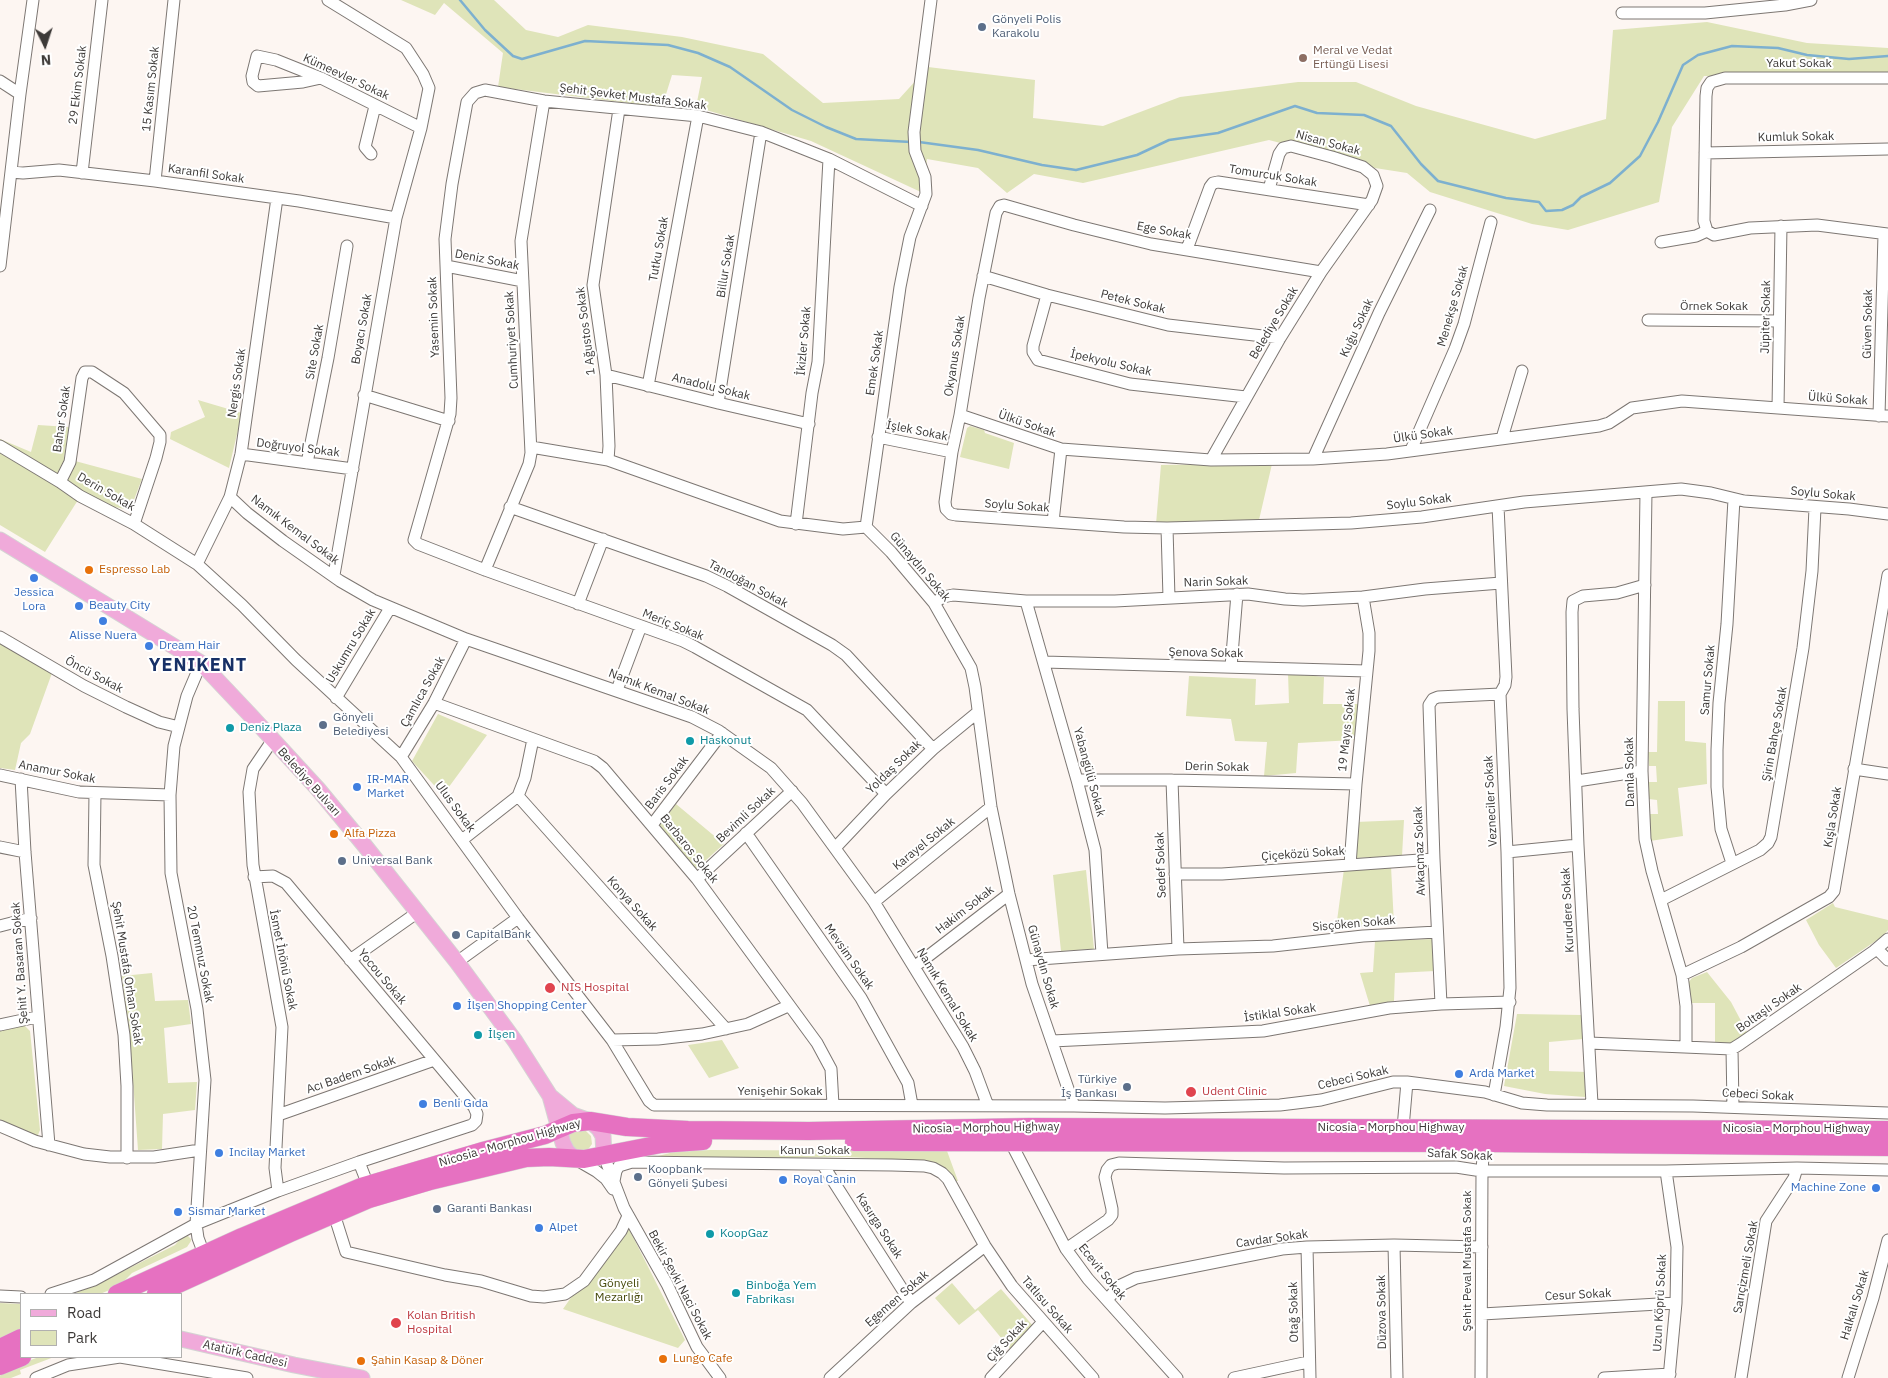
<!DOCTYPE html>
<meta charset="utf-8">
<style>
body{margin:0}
#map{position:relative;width:1888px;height:1378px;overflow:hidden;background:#fdf6f2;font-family:"IBM Plex Sans",sans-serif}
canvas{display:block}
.legend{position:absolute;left:20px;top:1293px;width:162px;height:65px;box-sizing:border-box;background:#fff;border:1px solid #b1b0af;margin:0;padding:6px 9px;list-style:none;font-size:15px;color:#3d3a38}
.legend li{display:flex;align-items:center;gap:10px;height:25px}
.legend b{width:25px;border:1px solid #b1b0af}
.north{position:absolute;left:20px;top:20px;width:50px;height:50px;-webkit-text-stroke:4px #fff;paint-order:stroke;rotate:176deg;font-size:14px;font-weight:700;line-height:20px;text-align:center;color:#3d3a38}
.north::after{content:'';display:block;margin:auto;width:18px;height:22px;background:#3d3a38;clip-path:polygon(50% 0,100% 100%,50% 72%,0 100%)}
</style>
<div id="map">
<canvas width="1888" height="1378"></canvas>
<ul class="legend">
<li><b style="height:6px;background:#f0aada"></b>Road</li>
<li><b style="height:14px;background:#dfe4b9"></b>Park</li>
</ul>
<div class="north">N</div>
</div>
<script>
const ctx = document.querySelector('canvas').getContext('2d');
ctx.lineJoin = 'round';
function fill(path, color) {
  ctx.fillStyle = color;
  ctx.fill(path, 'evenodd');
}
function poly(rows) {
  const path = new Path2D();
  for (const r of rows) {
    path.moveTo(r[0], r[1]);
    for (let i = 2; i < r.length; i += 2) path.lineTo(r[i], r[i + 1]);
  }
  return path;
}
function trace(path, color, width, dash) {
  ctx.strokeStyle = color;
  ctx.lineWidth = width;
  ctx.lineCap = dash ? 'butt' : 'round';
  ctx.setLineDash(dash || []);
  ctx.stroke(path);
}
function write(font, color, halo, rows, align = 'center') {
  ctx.font = font + ' "IBM Plex Sans",sans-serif';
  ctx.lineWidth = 4;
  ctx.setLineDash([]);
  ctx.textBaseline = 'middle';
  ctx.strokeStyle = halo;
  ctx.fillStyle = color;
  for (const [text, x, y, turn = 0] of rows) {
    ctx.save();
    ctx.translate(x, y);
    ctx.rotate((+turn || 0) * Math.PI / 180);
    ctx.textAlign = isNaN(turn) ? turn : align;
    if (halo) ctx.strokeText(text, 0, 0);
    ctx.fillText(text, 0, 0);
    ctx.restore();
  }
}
fill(poly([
 [401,0,494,0,526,30,558,37,588,25,682,37,763,54,823,103,899,99,928,67,1035,80,1033,118,1103,126,1180,97,1298,82,1356,82,1416,106,1535,139,1606,119,1613,30,1707,22,1807,43,1888,48,1888,83,1765,76,1704,76,1672,127,1659,202,1568,230,1532,224,1430,192,1407,173,1375,168,1269,140,1083,183,1034,174,1007,193,978,168,927,159,923,193,811,141,696,107,702,77,672,75,662,107,498,87,503,53,444,3,435,15],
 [198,400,242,413,229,468,170,439,171,432,205,417],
 [38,425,69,427,64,458,142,479,130,510,78,500,45,552,0,525,0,439,31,452],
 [970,426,984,430,985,433,1014,443,1009,469,960,457,967,428],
 [1237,464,1272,464,1259,520,1156,524,1161,465],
 [0,642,52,673,30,734,21,743,15,770,0,768],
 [1288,673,1324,677,1323,704,1360,704,1354,740,1298,743,1296,773,1264,776,1267,742,1235,741,1231,719,1186,716,1189,676,1256,679,1255,705,1289,703],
 [1658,701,1685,701,1685,741,1706,743,1707,784,1678,788,1683,836,1650,841,1648,814,1658,814,1657,800,1649,799,1649,782,1657,782,1656,766,1649,766,1648,752,1657,752],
 [438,714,487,735,443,795,412,761],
 [676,804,724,844,696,869,659,826],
 [1404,820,1402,856,1355,858,1356,822],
 [1391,866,1394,925,1336,928,1344,869],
 [1086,870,1094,949,1061,951,1053,875],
 [1833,903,1835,907,1888,920,1888,930,1883,936,1836,968,1819,945,1806,920],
 [1433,939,1435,971,1395,973,1394,1001,1370,1006,1360,973,1373,972,1375,941],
 [1707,972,1731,1002,1748,1034,1732,1044,1715,1044,1715,1003,1689,1003,1688,983,1692,978],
 [152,973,155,1001,188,1000,191,1024,164,1028,168,1083,197,1082,195,1110,163,1114,162,1149,138,1150,131,1053,122,976],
 [1517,1014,1582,1015,1583,1039,1549,1042,1549,1071,1589,1072,1585,1097,1545,1094,1504,1086],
 [24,1025,30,1031,40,1130,38,1135,30,1137,0,1121,0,1030],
 [722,1040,739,1068,709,1078,688,1045],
 [573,1130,585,1130,591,1136,592,1144,587,1151,576,1153,568,1137],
 [710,1150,947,1151,958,1181,952,1181,945,1170,939,1164,927,1161,846,1157,654,1160,650,1158,674,1152],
 [626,1223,685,1340,678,1348,563,1309,622,1225],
 [187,1235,191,1239,191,1241,187,1247,132,1273,119,1286,100,1294,69,1294,76,1293,104,1281,175,1245,182,1237],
 [952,1283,975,1310,1001,1289,1034,1327,1012,1351,978,1310,959,1325,935,1298],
 [0,1303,21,1304,21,1331,0,1341],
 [39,1357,54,1357,20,1370,21,1374,11,1378,0,1378,0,1376,6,1369]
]), '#dfe4b9');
trace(poly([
 [460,0,485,30,513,56,522,59,585,41,668,45,698,53,730,67,792,110,826,127,856,139,911,142],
 [919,142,978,150,1042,165,1076,170,1137,155,1169,140,1218,133,1295,106,1317,113,1364,115,1391,126,1421,164,1438,181,1506,198,1539,202,1546,211,1562,210,1573,205,1581,197,1610,183,1640,156,1658,122,1683,65,1698,55,1732,46,1778,48,1807,55,1849,59,1888,56]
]), '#7db0cf', 2.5);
const minor = poly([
 [328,0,406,48,423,74,429,88,421,128,396,218,334,575],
 [1622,13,1705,13,1785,5,1811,0],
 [321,78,303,82,258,86,253,82,252,76,257,56,276,60,321,78,421,128],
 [0,81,20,94],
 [1705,153,1888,149],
 [371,154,365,147,375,106],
 [11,172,23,173,59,170,155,181,299,201,396,218],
 [82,173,102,0],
 [155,181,174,0],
 [1707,231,1704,221,1706,96,1707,88,1711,82,1725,78,1888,78],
 [1707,231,1714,235,1750,228,1817,225,1888,234],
 [1661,242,1696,236,1707,231],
 [1187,249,1210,187,1213,183,1218,182,1369,205],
 [0,266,20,94,33,0],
 [446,266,523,281],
 [1321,272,1151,244,1074,225,1004,205,1000,206,996,213,979,298,960,415,952,452,945,502,946,509,951,514,956,515,1124,527,1167,528,1351,523,1422,517,1524,502,1681,489,1711,493,1744,501,1849,509,1888,514],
 [983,276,1047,295,1168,325,1280,338],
 [1047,295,1033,346,1033,352,1038,360,1130,384,1246,397],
 [1648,320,1779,321],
 [606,375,718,403,809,424],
 [648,386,698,116],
 [364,395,449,421],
 [718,403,761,132],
 [1778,408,1781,226],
 [960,415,1061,449,1211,460,1313,459,1387,454,1599,426,1609,423,1632,408,1682,401,1888,416],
 [1879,416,1884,234],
 [878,437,952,452],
 [1502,438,1522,371],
 [0,446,60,482,80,496,134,524,197,564,242,605,296,660,401,757,518,918,612,1040,649,1101,654,1105,1074,1106,1165,1108,1280,1105,1321,1100,1393,1082,1407,1082,1485,1092,1522,1103,1547,1105,1693,1106,1888,1113],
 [531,447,608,460,780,521,843,529,866,527],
 [1411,450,1455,349,1464,324,1491,222],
 [241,454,353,469],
 [1313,459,1379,313,1430,210],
 [608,460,609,446,606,375,593,285,619,109],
 [1211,460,1280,338,1321,272,1372,200,1377,186,1373,175,1363,167,1332,157,1291,146,1283,148,1279,154,1269,189],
 [307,463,328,358,347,246],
 [60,482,70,462,82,378,85,372,92,372,124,393,160,435,160,442,156,458,134,524],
 [1646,492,1642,771,1645,839,1652,871,1682,975,1686,1006,1686,1046],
 [230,497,247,513,283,541,340,581,373,600,466,639,692,717,719,731,771,768,802,803,874,902,963,1047,975,1071,988,1106],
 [510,507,706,576,727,586,832,645,846,655,933,749],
 [1053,522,1061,449],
 [796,524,812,393,818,362,829,159],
 [866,527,891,552,934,603,971,668,975,687,991,807,1009,894,1032,984,1074,1106],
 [866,527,900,287,910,237,926,194,925,177,915,151,914,132,931,0],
 [1167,528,1169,598],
 [197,564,230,497,241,454,277,198],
 [485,570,529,464,531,453,521,241,544,101],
 [1026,601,1077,780,1095,850,1102,954],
 [934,603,943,597,953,595,1026,601,1115,601,1248,594,1285,599,1303,600,1363,597,1425,589,1501,583],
 [578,604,603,539],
 [0,637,84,686,126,707,159,722,179,727],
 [1044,662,1367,671],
 [201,663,187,696,174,746,170,795,171,873,197,1009,205,1080,196,1224,198,1238,204,1254],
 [1231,667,1237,594],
 [617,690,641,626],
 [336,698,390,608],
 [434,703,594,761,603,768,697,879,817,1043,831,1069,833,1105],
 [272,741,253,769,249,792,253,865,282,1027,275,1168,278,1191],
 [401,757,434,703,466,639],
 [1854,769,1888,774],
 [0,775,79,792,170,795],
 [21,779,25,852,49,1145],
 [1077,780,1172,780,1356,784],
 [1172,780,1178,949],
 [1577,781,1642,771],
 [95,793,94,865,112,956,124,1035,127,1086,127,1158],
 [886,794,807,710,695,647,683,641,485,570,418,544,414,540,450,414,451,398,445,239,452,184,467,102,475,93,485,90,544,101,698,116,761,132,829,159,922,206],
 [518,796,726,1029],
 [652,825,722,733],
 [746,833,861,998,908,1083,912,1105],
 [462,840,518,796,525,778,533,739],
 [0,847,25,852],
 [835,848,886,794,933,749,978,712],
 [1507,852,1578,845],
 [1732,863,1721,829,1717,787,1717,750,1719,703,1727,624,1734,499],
 [1350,865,1356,784,1369,651,1369,633,1363,597],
 [1175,874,1222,874,1434,859],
 [697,879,792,791],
 [1661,900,1760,850,1768,843,1771,837,1803,648,1812,571,1815,508],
 [874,902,991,807],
 [0,926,31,918],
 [1877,949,1888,960],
 [350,960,418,912],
 [1026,960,1178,949,1273,946,1363,936,1437,932],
 [457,962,518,918],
 [914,967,1009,894],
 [1682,975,1741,947,1829,897,1834,891,1888,575],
 [1441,1004,1434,859,1429,705,1433,699,1438,697,1500,694],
 [0,1025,37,1017],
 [612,1040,658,1039,702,1034,748,1024,788,1006],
 [1052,1041,1263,1031,1389,1008,1441,1004,1510,1002],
 [1589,1043,1732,1049,1740,1044,1874,951,1888,939],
 [1732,1049,1733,1107],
 [1494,1095,1506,1027,1510,988,1507,852,1500,694,1505,685,1506,677,1498,506],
 [1592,1104,1578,845,1573,709,1572,612,1573,601,1583,596,1617,593,1645,585],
 [278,1115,434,1060],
 [0,1126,35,1141,84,1154,110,1157,154,1157,200,1150],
 [1403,1128,1407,1082],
 [1011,1143,1066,1249,1088,1279,1177,1378],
 [604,1156,624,1208,667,1284,697,1347,720,1378],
 [577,1160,596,1171,606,1179,613,1189],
 [359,1162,368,1185],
 [823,1165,911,1303],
 [1666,1171,1677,1247,1676,1303,1669,1378],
 [614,1181,616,1171,619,1166,632,1162,892,1165,924,1166,933,1168,942,1173,948,1179,985,1246,1012,1286,1093,1378],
 [334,1214,346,1252,445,1275,481,1281,531,1296,544,1297,565,1294,584,1281,621,1231,628,1216],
 [1394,1245,1397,1378],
 [1307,1247,1310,1378],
 [1066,1249,1108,1220,1112,1215,1112,1209,1105,1177,1107,1170,1111,1165,1119,1163,1284,1168,1456,1167,1482,1171,1666,1171,1797,1168,1888,1170],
 [51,1294,94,1280,196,1224,278,1191,359,1162,472,1125,476,1121,477,1114,474,1107,286,883,273,876,254,877],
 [0,1296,21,1297],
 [1107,1300,1119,1286,1136,1278,1282,1249,1307,1247,1394,1245,1482,1247],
 [1482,1314,1676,1303],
 [36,1378,68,1365,120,1357,247,1378],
 [830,1378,911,1303,985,1246],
 [991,1378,1043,1322],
 [1234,1378,1308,1362],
 [1481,1378,1482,1171,1484,1143],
 [1604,1378,1670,1374],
 [1741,1378,1766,1221,1794,1178,1797,1168],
 [1848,1378,1873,1298,1888,1240]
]);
const major = poly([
 [0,540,201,663,252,717,318,789,365,846,457,962,515,1041,550,1096,563,1143,567,1151,574,1158],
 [550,1096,573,1115,590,1121,599,1129,603,1136,604,1156],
 [181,1339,294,1365,362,1378]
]);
const highway = poly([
 [854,1142,1484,1143,1888,1147],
 [117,1294,242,1237,361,1187,483,1151,545,1135,573,1123,590,1121,627,1127,688,1130,809,1131,1030,1127,1888,1130],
 [156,1294,290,1233,369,1199,430,1181,526,1158,549,1157,584,1159,661,1144,703,1141],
 [0,1348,21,1338],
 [0,1366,22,1357]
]);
trace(minor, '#7d7773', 13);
trace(major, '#d4d4d3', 17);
trace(highway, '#d4d4d3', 19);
trace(minor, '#fff', 11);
trace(major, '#f0aada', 15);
trace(highway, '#e671c1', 18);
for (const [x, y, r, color] of [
 [982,27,5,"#5c6f8a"],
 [1303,58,5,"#8d6e63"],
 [89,570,5,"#e8710a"],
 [34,578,5,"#3f7fe0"],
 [79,606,5,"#3f7fe0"],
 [103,621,5,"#3f7fe0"],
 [149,646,5,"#3f7fe0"],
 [323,725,5,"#5c6f8a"],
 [230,728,5,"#0f9aa8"],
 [690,741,5,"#0f9aa8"],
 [357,787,5,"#3f7fe0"],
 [334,834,5,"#e8710a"],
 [342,861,5,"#5c6f8a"],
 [456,935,5,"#5c6f8a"],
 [550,988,6,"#e0444e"],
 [457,1006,5,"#3f7fe0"],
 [478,1035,5,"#0f9aa8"],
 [1459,1074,5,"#3f7fe0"],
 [1127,1087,5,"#5c6f8a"],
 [1191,1092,6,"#e0444e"],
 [423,1104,5,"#3f7fe0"],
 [219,1153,5,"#3f7fe0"],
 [638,1177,5,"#5c6f8a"],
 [783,1180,5,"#3f7fe0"],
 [1876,1188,5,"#3f7fe0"],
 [437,1209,5,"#5c6f8a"],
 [178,1212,5,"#3f7fe0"],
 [539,1228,5,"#3f7fe0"],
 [710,1234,5,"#0f9aa8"],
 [736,1293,5,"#0f9aa8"],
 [396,1323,6,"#e0444e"],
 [663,1359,5,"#e8710a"],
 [361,1361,5,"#e8710a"]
]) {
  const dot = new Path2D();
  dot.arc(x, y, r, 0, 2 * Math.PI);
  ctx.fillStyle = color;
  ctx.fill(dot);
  trace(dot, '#fff', 2);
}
write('12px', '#4e5e75', '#fff', [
 ["Gönyeli Polis",992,20],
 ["Karakolu",992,34],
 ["Gönyeli",333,718],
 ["Belediyesi",333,732],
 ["Universal Bank",352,861],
 ["CapitalBank",466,935],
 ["Türkiye",1117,1080,"right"],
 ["İş Bankası",1117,1094,"right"],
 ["Koopbank",648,1170],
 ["Gönyeli Şubesi",648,1184],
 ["Garanti Bankası",447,1209]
], 'left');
write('12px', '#785e54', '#fff', [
 ["Meral ve Vedat",1313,51],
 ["Ertüngü Lisesi",1313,65]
], 'left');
write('12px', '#3d3a38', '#fff', [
 ["Yakut Sokak",1799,64],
 ["Kümeevler Sokak",346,77,25],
 ["29 Ekim Sokak",78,85,-83],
 ["15 Kasım Sokak",151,89,-84],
 ["Şehit Şevket Mustafa Sokak",633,97,7],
 ["Kumluk Sokak",1796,137,-1],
 ["Nisan Sokak",1328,143,15],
 ["Karanfil Sokak",206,174,8],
 ["Tomurcuk Sokak",1273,176,9],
 ["Ege Sokak",1164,231,10],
 ["Tutku Sokak",659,249,-80],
 ["Deniz Sokak",487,260,11],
 ["Billur Sokak",726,266,-81],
 ["Petek Sokak",1133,302,14],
 ["Menekşe Sokak",1453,306,-74],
 ["Örnek Sokak",1714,307],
 ["Yasemin Sokak",434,317,-92],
 ["Jüpiter Sokak",1766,317,-89],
 ["Belediye Sokak",1274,323,-59],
 ["Güven Sokak",1868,324,-89],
 ["Kuğu Sokak",1357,328,-65],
 ["Boyacı Sokak",362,329,-80],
 ["1 Ağustos Sokak",586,331,-97],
 ["Cumhuriyet Sokak",512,340,-93],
 ["İkizler Sokak",804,341,-85],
 ["Site Sokak",315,352,-80],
 ["Okyanus Sokak",955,356,-81],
 ["Emek Sokak",875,363,-82],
 ["İpekyolu Sokak",1111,363,13],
 ["Nergis Sokak",237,383,-82],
 ["Anadolu Sokak",711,387,14],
 ["Ülkü Sokak",1838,399,4],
 ["Bahar Sokak",62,419,-82],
 ["Ülkü Sokak",1027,424,19],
 ["İşlek Sokak",917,431,11],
 ["Ülkü Sokak",1423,435,-8],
 ["Doğruyol Sokak",298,448,7],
 ["Derin Sokak",106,492,30],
 ["Soylu Sokak",1823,494,5],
 ["Soylu Sokak",1419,502,-7],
 ["Soylu Sokak",1017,506,4],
 ["Namık Kemal Sokak",295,530,37],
 ["Günaydın Sokak",920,567,50],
 ["Narin Sokak",1216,582,-2],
 ["Tandoğan Sokak",748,584,28],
 ["Meriç Sokak",673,625,22],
 ["Uskumru Sokak",351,646,-59],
 ["Şenova Sokak",1206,653,1],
 ["Öncü Sokak",94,675,28],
 ["Samur Sokak",1708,680,-85],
 ["Çamlıca Sokak",423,692,-61],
 ["Namık Kemal Sokak",659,692,21],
 ["19 Mayıs Sokak",1347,730,-84],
 ["Şirin Bahçe Sokak",1775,734,-80],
 ["Yoldaş Sokak",894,767,-44],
 ["Derin Sokak",1217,767,1],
 ["Anamur Sokak",57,772,11],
 ["Yabangülü Sokak",1089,772,75],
 ["Damla Sokak",1630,772,-91],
 ["Belediye Bulvarı",309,782,48],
 ["Baris Sokak",667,783,-53],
 ["Vezneciler Sokak",1491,801,-93],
 ["Ulus Sokak",455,807,54],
 ["Bevimli Sokak",746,815,-43],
 ["Kışla Sokak",1833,817,-81],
 ["Karayel Sokak",924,844,-39],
 ["Barbaros Sokak",689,849,51],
 ["Avkaçmaz Sokak",1420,851,-92],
 ["Çiçeközü Sokak",1303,854,-4],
 ["Sedef Sokak",1161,865,-92],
 ["Konya Sokak",632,904,48],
 ["Hakim Sokak",965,910,-38],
 ["Kurudere Sokak",1568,910,-93],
 ["Sisçöken Sokak",1354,924,-5],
 ["20 Temmuz Sokak",200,954,79],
 ["Mevsim Sokak",849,957,55],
 ["İsmet İnönü Sokak",283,960,79],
 ["Şehit Y. Basaran Sokak",20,963,-94],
 ["Günaydın Sokak",1043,967,74],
 ["Şehit Mustafa Orhan Sokak",127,973,81],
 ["Yocou Sokak",382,977,50],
 ["Namık Kemal Sokak",947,995,59],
 ["Boltaşlı Sokak",1769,1008,-35],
 ["İstiklal Sokak",1280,1013,-8],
 ["Acı Badem Sokak",351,1075,-19],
 ["Cebeci Sokak",1353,1078,-13],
 ["Yenişehir Sokak",780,1092],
 ["Cebeci Sokak",1758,1095,3],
 ["Nicosia - Morphou Highway",986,1128,-1],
 ["Nicosia - Morphou Highway",1391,1128],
 ["Nicosia - Morphou Highway",1796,1129],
 ["Nicosia - Morphou Highway",510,1143,-16],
 ["Kanun Sokak",815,1151],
 ["Safak Sokak",1460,1155,3],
 ["Kasırga Sokak",879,1226,57],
 ["Cavdar Sokak",1272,1239,-8],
 ["Şehit Peval Mustafa Sokak",1468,1261,-90],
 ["Sarıçizmeli Sokak",1746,1267,-80],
 ["Ecevit Sokak",1102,1272,51],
 ["Bekir Şevki Naci Sokak",680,1285,62],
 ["Cesur Sokak",1578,1295,-3],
 ["Egemen Sokak",897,1299,-41],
 ["Uzun Köprü Sokak",1660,1303,-87],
 ["Tatlısu Sokak",1047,1305,49],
 ["Halkalı Sokak",1855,1305,-73],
 ["Otağ Sokak",1294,1312,-91],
 ["Düzova Sokak",1382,1312,-91],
 ["Çiğ Sokak",1007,1341,-47],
 ["Atatürk Caddesi",245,1354,13]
]);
write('12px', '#c56008', '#fff', [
 ["Espresso Lab",99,570],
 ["Alfa Pizza",344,834],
 ["Lungo Cafe",673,1359],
 ["Şahin Kasap & Döner",371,1361]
], 'left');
write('12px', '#366cbe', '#fff', [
 ["Jessica",34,593,"center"],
 ["Lora",34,607,"center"],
 ["Beauty City",89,606],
 ["Alisse Nuera",103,636,"center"],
 ["Dream Hair",159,646],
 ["IR-MAR",367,780],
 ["Market",367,794],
 ["İlşen Shopping Center",467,1006],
 ["Arda Market",1469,1074],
 ["Benli Gıda",433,1104],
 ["Incilay Market",229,1153],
 ["Royal Canin",793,1180],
 ["Machine Zone",1866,1188,"right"],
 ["Sismar Market",188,1212],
 ["Alpet",549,1228]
], 'left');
write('12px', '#0d838f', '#fff', [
 ["Deniz Plaza",240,728],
 ["Haskonut",700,741],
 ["İlşen",488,1035],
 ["KoopGaz",720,1234],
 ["Binboğa Yem",746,1286],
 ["Fabrikası",746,1300]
], 'left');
write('12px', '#be3a42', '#fff', [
 ["NIS Hospital",561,988],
 ["Udent Clinic",1202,1092],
 ["Kolan British",407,1316],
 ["Hospital",407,1330]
], 'left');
write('12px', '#46490b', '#fff', [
 ["Gönyeli",619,1284],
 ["Mezarlığı",619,1298]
]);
ctx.letterSpacing = '1px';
write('bold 18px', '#173066', '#fff', [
 ["YENIKENT",198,666]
]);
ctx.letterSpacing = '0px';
</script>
